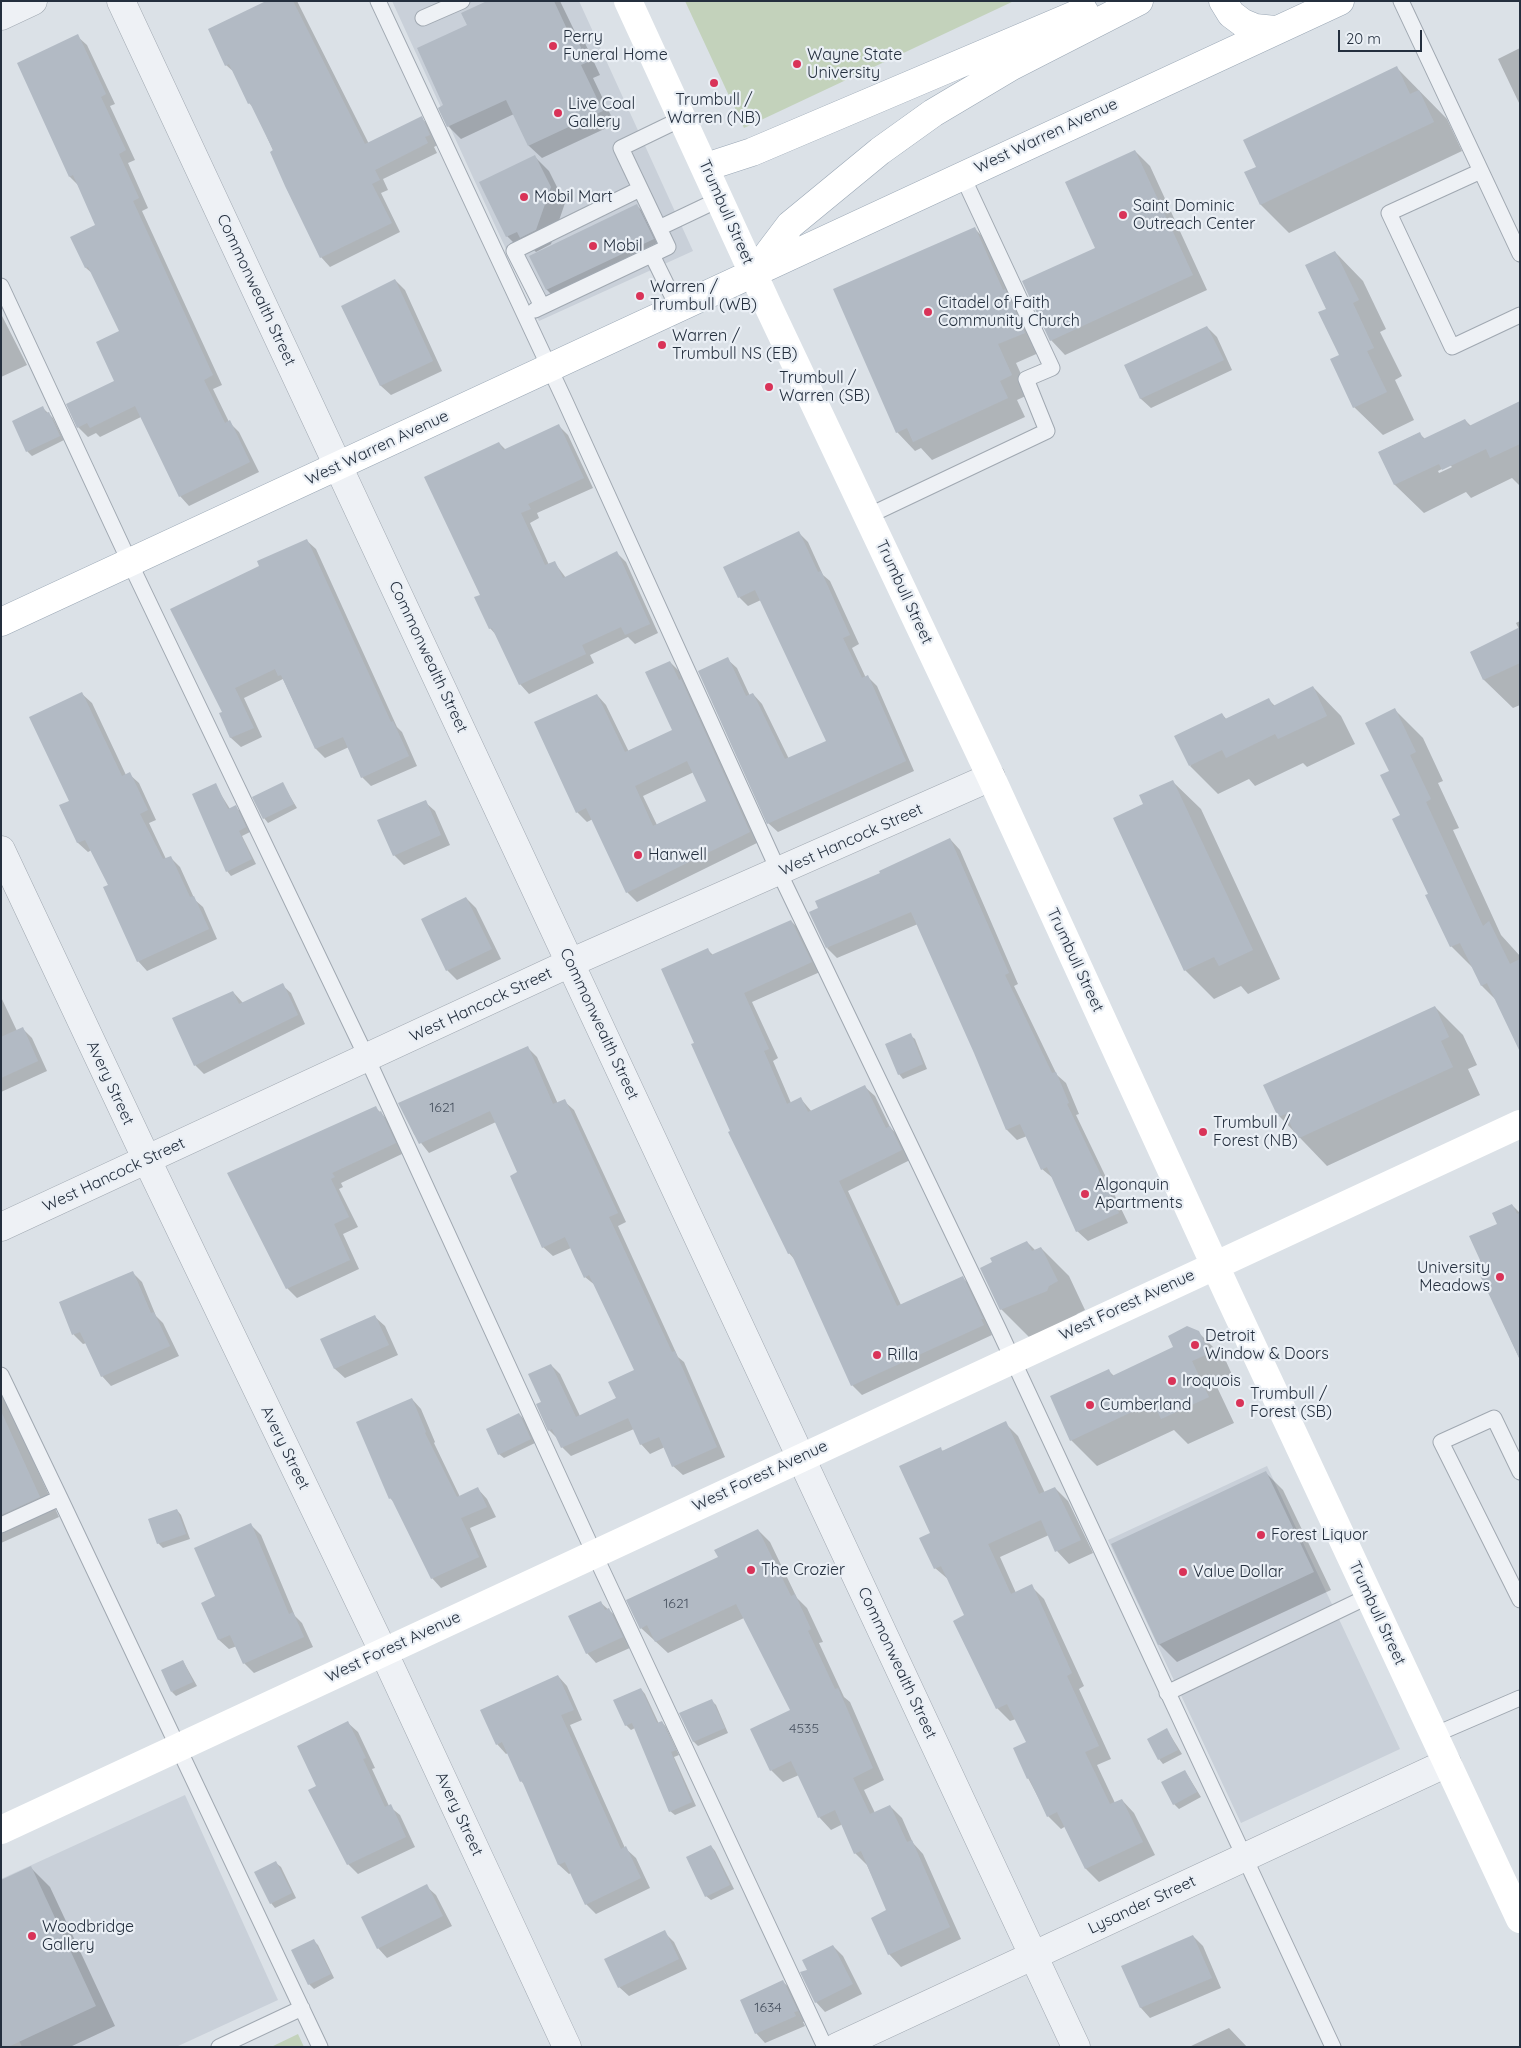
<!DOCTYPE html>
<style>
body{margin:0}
#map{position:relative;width:1521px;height:2048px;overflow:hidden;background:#dbe1e7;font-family:Quicksand,sans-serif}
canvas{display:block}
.frame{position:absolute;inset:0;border:2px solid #242f3e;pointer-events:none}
.scale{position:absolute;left:1338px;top:30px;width:84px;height:22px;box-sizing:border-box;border:2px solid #242f3e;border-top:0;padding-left:6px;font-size:15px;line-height:18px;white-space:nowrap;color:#242f3e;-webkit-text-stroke:4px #eaeff5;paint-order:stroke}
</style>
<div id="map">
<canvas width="1521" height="2048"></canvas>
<div class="frame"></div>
<div class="scale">20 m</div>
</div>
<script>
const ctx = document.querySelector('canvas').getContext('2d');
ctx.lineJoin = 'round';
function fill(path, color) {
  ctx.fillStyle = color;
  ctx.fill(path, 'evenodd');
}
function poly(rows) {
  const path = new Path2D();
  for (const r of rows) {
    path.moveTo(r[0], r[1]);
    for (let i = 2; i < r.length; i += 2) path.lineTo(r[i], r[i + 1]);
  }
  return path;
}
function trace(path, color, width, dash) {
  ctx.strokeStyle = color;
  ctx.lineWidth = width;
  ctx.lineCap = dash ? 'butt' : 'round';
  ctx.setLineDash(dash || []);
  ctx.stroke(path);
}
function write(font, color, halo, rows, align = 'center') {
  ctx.font = font + ' Quicksand,sans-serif';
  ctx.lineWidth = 4.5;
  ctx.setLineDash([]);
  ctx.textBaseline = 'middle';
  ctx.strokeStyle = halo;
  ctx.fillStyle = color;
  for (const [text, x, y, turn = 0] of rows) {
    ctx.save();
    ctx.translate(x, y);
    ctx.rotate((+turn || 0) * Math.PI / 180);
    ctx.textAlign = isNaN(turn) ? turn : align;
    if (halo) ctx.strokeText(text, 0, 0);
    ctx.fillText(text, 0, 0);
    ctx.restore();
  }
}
fill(poly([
 [392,1,579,1,693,251,539,321],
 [1267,1466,1400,1749,1241,1823,1108,1540],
 [185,1795,278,2000,176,2047,22,2047,1,2002,1,1879]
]), '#c9d0d9');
fill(poly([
 [685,1,1014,1,744,128],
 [298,2034,304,2047,271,2047]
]), '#c3d2bb');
fill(poly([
 [269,1,297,1,369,144,421,118,431,127,439,144,434,147,437,153,383,179,388,190,381,193,400,232,330,267,321,257,254,108,249,103,235,73,226,65],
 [490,1,560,1,575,32,584,41,600,75,593,78,615,124,542,158,529,146,514,114,461,139,448,126,445,106,468,25],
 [77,36,87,45,115,104,110,106,135,160,128,163,148,208,142,211,222,385,213,389,229,422,239,432,259,472,189,506,180,496,141,417,100,437,96,433,88,437,78,427,116,382,121,331,94,275,86,268,97,226,79,186,70,177,19,64],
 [1520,48,1520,105,1498,59],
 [1397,68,1447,119,1462,151,1289,233,1261,205,1257,167],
 [1135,151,1150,166,1207,290,1065,355,1051,340,1097,249],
 [535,157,549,171,565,203,551,244,536,252,531,247,522,251,507,236,481,182],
 [637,206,641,210,657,243,551,294,547,290,531,257],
 [975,229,993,247,1043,351,1016,363,1030,394,1017,400,1025,417,932,460,921,448,915,451,897,432],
 [1335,252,1363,281,1386,329,1380,332,1402,376,1395,380,1414,420,1383,435,1354,407,1328,310],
 [395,280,405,290,442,371,391,395,381,386,343,306],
 [1,314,27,365,1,377],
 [1207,327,1217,337,1232,370,1151,408,1141,399,1125,366],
 [43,408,53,418,64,440,32,456,27,451],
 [1520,411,1520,486,1512,478,1471,498,1466,492,1424,513,1395,485,1379,452,1419,433,1426,440,1465,420,1471,426],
 [1450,465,1452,467,1439,473,1438,471],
 [559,426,568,435,593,488,537,513,539,518,530,523,549,565,554,562,566,578,617,553,626,562,658,633,635,644,628,637,590,655,594,663,529,694,520,684,496,635,490,628,482,595,499,443,506,450],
 [799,533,808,542,823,575,830,581,859,644,852,648,866,678,868,677,877,686,914,771,778,832,768,823,727,659,737,668,750,696,753,694,762,704,789,759,828,741,761,600,748,606,739,597],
 [306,540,316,549,397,727,402,732,417,766,371,786,362,777,349,747,325,758,316,749,283,679,244,698,262,737,241,747,231,738,221,714,224,713,261,567],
 [1520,621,1520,705,1513,708,1484,680,1471,652,1519,629,1516,623],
 [670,662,680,672,690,690,759,842,637,902,627,892,593,819,587,822,577,812,597,695,606,705,629,752,674,731],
 [694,772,708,802,657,825,643,796],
 [1313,687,1341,716,1355,744,1307,767,1303,763,1255,786,1249,779,1218,794,1190,766,1222,714,1227,720,1269,700,1275,706],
 [82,694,92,703,126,775,129,774,139,783,156,820,149,823,166,859,170,857,180,867,195,900,203,907,217,939,147,971,138,961,109,886,92,850,88,852,78,843,60,806,70,801],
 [1395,710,1423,738,1443,781,1438,783,1459,828,1453,830,1501,935,1520,956,1520,1033,1496,1000,1482,986,1474,969,1451,946,1427,895,1430,894,1402,816,1390,772],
 [1172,781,1201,809,1280,979,1248,994,1241,986,1214,999,1185,970],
 [282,783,297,808,268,823,264,818],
 [215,785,230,809,235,807,240,811,250,832,242,836,256,864,231,876,227,871],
 [425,802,435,811,450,845,404,865,394,855],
 [950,839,960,850,1018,984,1014,986,1057,1075,1066,1083,1079,1114,1076,1115,1128,1223,1088,1241,1077,1231,1054,1179,1042,1169,1027,1136,1017,1140,1007,1130,976,1053,918,924,837,958,827,948,882,874],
 [466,898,476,908,501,959,457,980,447,970],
 [791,921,801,931,820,972,752,1002,778,1058,773,1061,791,1103,801,1099,812,1112,865,1087,875,1096,890,1127,899,1137,910,1160,848,1191,901,1305,962,1277,972,1287,992,1328,990,1329,992,1335,862,1395,852,1385,795,1260,789,1253,731,1131,696,1043,707,949,714,956],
 [282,985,291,993,305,1024,204,1074,195,1065,174,1019,233,992,243,1003],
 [1,997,17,1031,22,1028,32,1038,47,1071,1,1092],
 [1435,1007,1463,1035,1477,1065,1468,1069,1480,1095,1327,1166,1280,1117,1265,1086],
 [910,1035,915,1039,927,1069,903,1079,899,1074],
 [527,1047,537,1057,558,1104,564,1101,574,1110,626,1222,618,1226,678,1357,684,1362,725,1457,683,1475,673,1466,665,1447,650,1454,641,1444,634,1429,571,1456,562,1447,558,1439,549,1430,543,1402,551,1365,560,1374,580,1416,617,1398,636,1371,596,1286,585,1277,571,1248,553,1256,543,1247,519,1173,496,1122,429,1153,414,1134,400,1104],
 [376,1108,390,1122,404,1153,341,1183,343,1187,339,1189,358,1227,343,1234,359,1269,297,1298,287,1288,229,1174],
 [1512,1205,1520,1213,1520,1360,1476,1263,1482,1260,1498,1224],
 [1027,1242,1035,1250,1041,1248,1069,1276,1085,1310,1077,1314,1075,1319,1029,1337,1001,1309],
 [132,1272,142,1282,156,1316,163,1323,179,1356,111,1386,102,1376,87,1343,83,1344,74,1335,60,1303],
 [375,1317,385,1326,398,1355,345,1378,335,1369,322,1340],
 [1198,1332,1225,1359,1234,1379,1217,1387,1234,1423,1188,1444,1174,1430,1097,1466,1071,1440,1108,1370,1115,1377,1175,1348],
 [1,1390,59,1517,1,1543],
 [412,1399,421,1409,435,1442,434,1443,460,1497,478,1489,487,1499,496,1517,470,1528,487,1567,441,1588,432,1578,396,1504,390,1498],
 [519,1414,524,1419,535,1443,504,1458,499,1454],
 [1005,1423,1018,1436,1045,1493,1055,1488,1068,1501,1093,1553,1069,1564,1057,1551,1049,1535,1000,1557,1016,1593,1031,1586,1044,1599,1084,1686,1079,1689,1111,1759,1097,1765,1115,1803,1122,1800,1134,1813,1155,1855,1099,1882,1086,1869,1066,1826,1061,1829,1048,1816,1028,1778,1027,1743,1016,1719,1010,1721,997,1708,954,1621,966,1616,949,1580,935,1568,931,1534,940,1449,943,1451],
 [1265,1472,1283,1490,1331,1590,1177,1662,1159,1644],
 [177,1510,181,1515,190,1539,163,1548,158,1543],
 [251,1525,261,1535,295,1616,302,1623,313,1647,254,1673,244,1663,237,1646,229,1649,219,1640,203,1603,217,1597],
 [758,1530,770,1542,797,1598,807,1608,823,1642,819,1643,844,1697,850,1702,884,1780,864,1790,875,1813,890,1806,902,1818,913,1843,923,1854,961,1939,901,1967,889,1954,873,1918,888,1911,867,1865,855,1853,843,1824,831,1830,819,1817,799,1775,783,1782,771,1770,792,1711,744,1618,668,1653,641,1628,719,1558],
 [601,1603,619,1619,632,1647,596,1663,587,1653],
 [183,1661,197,1686,176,1696,172,1692],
 [558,1676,567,1686,582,1720,570,1725,625,1848,636,1858,650,1888,596,1914,586,1904,571,1873,569,1874,559,1865,526,1786,521,1781,508,1753,506,1754,497,1744],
 [641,1689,645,1694,659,1724,662,1722,666,1727,679,1755,674,1757,696,1806,675,1815,670,1811,635,1728,631,1730,626,1725],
 [712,1701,716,1705,728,1733,698,1746,694,1742,681,1714],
 [348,1723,358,1732,375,1768,372,1769,389,1806,400,1815,415,1847,358,1874,348,1864],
 [1167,1730,1182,1754,1163,1764,1159,1759],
 [1185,1771,1201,1797,1179,1809,1174,1804],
 [711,1846,715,1851,734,1889,711,1900,706,1896],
 [276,1863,281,1867,296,1898,275,1908,271,1903],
 [31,1868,50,1887,115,2026,70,2047,1,2047],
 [426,1886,436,1895,452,1926,387,1958,378,1948],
 [664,1932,674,1942,687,1969,629,1996,619,1987],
 [1193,1936,1203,1946,1221,1988,1150,2018,1141,2008,1123,1966],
 [313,1940,318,1945,334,1978,314,1989,309,1984],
 [833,1946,843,1956,862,1994,825,2012,816,2002,808,1970],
 [783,1982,793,1991,807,2021,803,2022,805,2026,765,2043,756,2033],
 [1229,2028,1247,2047,1189,2047]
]), '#0003');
fill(poly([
 [266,1,293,1,365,144,422,116,430,135,425,137,428,143,375,170,380,180,372,184,392,223,320,258,285,186,270,152,273,150,250,103,248,104,229,64,225,66,208,29],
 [487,1,554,1,567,29,571,27,588,62,581,65,603,111,528,146,506,100,447,127,438,108,443,105,417,48,467,25,461,13],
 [78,34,106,94,101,97,126,150,119,154,139,198,133,201,213,375,204,380,225,423,230,420,250,462,179,497,135,406,90,428,87,423,77,428,66,404,114,381,96,342,119,331,88,267,85,268,70,237,95,225,73,175,69,177,17,63],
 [1397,66,1410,94,1419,90,1434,122,1260,205,1244,172,1256,167,1243,140],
 [1135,150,1193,275,1050,341,1022,281,1095,248,1065,182],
 [535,155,551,187,536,230,520,238,517,232,506,237,479,182],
 [637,204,654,239,546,290,529,256],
 [975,227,1003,290,1005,289,1025,333,998,344,1012,375,1000,381,1008,398,913,442,907,428,896,433,833,289],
 [1335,251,1359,300,1353,303,1374,348,1367,351,1387,392,1353,408,1330,359,1339,355,1318,312,1326,309,1305,265],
 [395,279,433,361,380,386,341,306],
 [1207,326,1224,360,1140,399,1124,365],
 [1520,401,1520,444,1490,458,1486,449,1442,470,1439,464,1394,485,1378,452,1420,432,1423,439,1465,419,1469,426],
 [43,406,46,413,49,412,60,436,26,452,12,421],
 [559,424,584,478,528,504,531,509,521,513,545,565,555,561,563,578,617,551,650,624,625,635,621,627,582,645,586,654,519,685,492,628,489,629,474,597,480,595,424,477,499,442,503,450],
 [799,531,818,572,821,571,850,635,843,638,862,678,868,675,906,761,767,824,698,671,728,657,746,696,753,693,785,759,826,741,755,590,738,598,723,567],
 [307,539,391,722,393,721,409,756,361,778,343,737,315,749,281,675,278,676,275,669,235,688,254,728,230,738,219,713,222,712,170,609,259,566,257,561],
 [1520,627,1520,663,1483,680,1470,652],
 [670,661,679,680,681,679,750,832,626,893,586,808,576,813,534,722,597,694,625,752,672,730,645,672],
 [687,761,706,801,653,826,635,786],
 [1313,686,1327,716,1278,739,1275,734,1226,758,1222,750,1189,766,1174,736,1222,713,1225,719,1269,698,1273,706],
 [82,692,122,776,130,772,148,810,140,814,163,859,171,856,190,897,194,896,209,929,137,962,103,887,108,885,85,840,77,843,59,805,69,801,29,717],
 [1395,708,1416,752,1410,755,1431,799,1426,802,1483,926,1489,921,1510,964,1520,959,1520,1052,1487,983,1481,986,1460,943,1450,947,1425,895,1428,894,1392,819,1400,815,1380,775,1389,771,1365,723],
 [1173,780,1253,950,1219,966,1214,957,1184,971,1113,818,1143,804,1139,795],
 [283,782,294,804,263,819,252,797],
 [216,783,228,809,236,805,246,827,239,831,252,859,226,872,192,794],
 [426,800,441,835,393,856,377,820],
 [950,838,1009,973,1005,975,1052,1073,1056,1072,1069,1103,1067,1104,1119,1213,1076,1232,1047,1167,1041,1170,1020,1124,1006,1130,974,1053,911,912,826,948,809,912,818,908,815,901,880,873,879,871],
 [466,897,492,949,446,971,421,919],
 [791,920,812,962,744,993,769,1049,764,1051,787,1104,801,1097,808,1112,865,1085,886,1128,890,1126,902,1150,839,1181,897,1306,963,1276,983,1319,981,1319,984,1325,851,1386,791,1253,788,1254,728,1132,730,1131,691,1044,694,1043,661,969,708,948,711,955],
 [283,983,298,1015,194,1066,172,1018,233,991,239,1004],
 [1435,1006,1449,1037,1441,1041,1453,1067,1297,1139,1286,1114,1278,1117,1263,1085],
 [23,1027,38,1061,1,1078,1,1037],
 [911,1033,923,1064,898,1075,885,1044],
 [528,1046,553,1104,565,1099,618,1213,609,1217,672,1352,675,1351,717,1447,672,1467,659,1437,640,1445,628,1418,561,1448,552,1429,548,1431,536,1404,541,1402,528,1374,551,1364,576,1417,616,1398,608,1382,634,1370,611,1321,589,1275,584,1278,565,1237,542,1248,510,1176,517,1172,490,1111,419,1144,398,1103],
 [376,1106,379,1112,381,1111,396,1143,332,1173,335,1177,331,1179,349,1217,334,1224,350,1260,286,1289,227,1173],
 [1512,1204,1517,1214,1520,1213,1520,1360,1474,1263,1480,1260,1469,1236,1497,1224,1492,1213],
 [1027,1241,1032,1251,1041,1247,1058,1281,1049,1286,1047,1291,1000,1310,980,1268,992,1262,990,1258],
 [133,1271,151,1313,154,1312,170,1346,101,1377,80,1332,72,1335,59,1302],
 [375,1315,389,1345,334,1369,320,1339],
 [1187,1326,1199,1331,1210,1353,1192,1361,1209,1397,1161,1419,1153,1402,1070,1441,1050,1396,1109,1369,1112,1376,1173,1347,1168,1336],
 [412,1398,426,1432,425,1433,457,1497,478,1487,487,1507,461,1518,479,1557,431,1579,391,1498,389,1499,356,1422],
 [1,1411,40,1497,1,1515],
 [519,1413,531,1439,498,1455,486,1429],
 [1006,1421,1039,1494,1055,1487,1081,1540,1055,1552,1041,1520,988,1544,1011,1594,1032,1584,1072,1673,1067,1676,1099,1746,1085,1752,1110,1804,1122,1799,1143,1842,1085,1869,1057,1812,1047,1817,1029,1778,1027,1779,1013,1748,1026,1742,1007,1704,996,1709,953,1621,964,1615,941,1566,934,1569,919,1538,930,1533,899,1466,941,1447,942,1451],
 [1266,1471,1314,1572,1158,1645,1111,1544],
 [177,1509,186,1534,157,1544,148,1519],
 [251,1523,289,1614,293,1612,304,1637,243,1664,230,1635,218,1640,201,1603,215,1596,194,1548],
 [758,1529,791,1596,795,1594,811,1629,808,1631,835,1689,838,1688,873,1768,853,1778,870,1814,890,1805,907,1842,912,1840,950,1927,888,1955,871,1918,886,1910,861,1851,854,1854,835,1810,818,1818,791,1761,770,1771,750,1729,790,1710,736,1604,655,1642,647,1625,640,1629,626,1600,718,1557,714,1550],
 [601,1601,605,1610,609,1608,623,1637,586,1654,568,1616],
 [183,1660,193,1682,171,1692,161,1670],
 [558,1675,574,1710,561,1715,621,1849,626,1846,641,1878,585,1905,565,1862,558,1865,522,1781,520,1782,502,1742,496,1745,480,1710],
 [641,1688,657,1723,662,1721,676,1750,671,1752,692,1802,669,1812,632,1723,625,1726,613,1700],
 [712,1699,725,1728,693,1742,679,1713],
 [348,1721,366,1758,363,1759,385,1807,391,1804,406,1837,347,1865,308,1790,316,1786,297,1746],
 [1167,1728,1178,1750,1158,1760,1147,1739],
 [1185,1770,1197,1792,1173,1805,1161,1782],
 [711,1845,730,1885,705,1897,686,1857],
 [276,1861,292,1893,270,1904,254,1872],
 [31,1866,96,2006,8,2047,1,2047,1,1880],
 [427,1884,443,1916,377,1949,361,1917],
 [665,1930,679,1959,618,1988,604,1959],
 [1193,1935,1212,1978,1140,2008,1121,1966],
 [314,1939,331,1974,308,1985,291,1950],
 [833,1945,853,1984,815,2003,800,1972,807,1970,802,1960],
 [783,1980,798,2011,794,2012,796,2016,755,2034,740,2000]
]), '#b2bac4');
const lane = poly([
 [378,1,565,401,779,872,998,1328,1333,2047],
 [1401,1,1520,254],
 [423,18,462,1],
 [683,118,621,148,659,228,720,199],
 [1481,171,1389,213,1452,347,1520,315],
 [652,255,678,308],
 [1,286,130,563,367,1058,594,1553,825,2047],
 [542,306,514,251,640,189],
 [535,310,668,247,659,228],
 [868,516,1047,431,1026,379,1052,368,962,175],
 [1,1375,60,1498,1,1525],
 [1520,1472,1494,1418,1441,1442,1520,1600],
 [60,1498,320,2047],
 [1167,1693,1369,1596],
 [1434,1735,1520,1698],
 [219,2047,302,2008]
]);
const street = poly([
 [121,1,1076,2047],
 [1,16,33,1],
 [1,850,147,1160,383,1651,567,2047],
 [1,1227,570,963,991,777],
 [837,2047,1447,1763]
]);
const primary = poly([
 [1223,1,1231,14,1243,23,1255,28,1275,30],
 [706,167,752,152,1084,11],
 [756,270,790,225,880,151,933,113,1012,66,1139,1],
 [1,622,1340,1]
]);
trace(lane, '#a0a8b1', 17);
trace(street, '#a0a8b1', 29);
trace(primary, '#99a6b4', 29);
trace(lane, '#eef1f5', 15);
trace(street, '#eef1f5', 28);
trace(poly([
 [628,1,769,308,991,777,1229,1296,1520,1919],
 [1,1830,1520,1124]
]), '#fff', 28);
trace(primary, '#fff', 28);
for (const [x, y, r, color] of [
 [553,46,5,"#d93358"],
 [797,64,5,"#d93358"],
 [714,83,5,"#d93358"],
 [558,113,5,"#d93358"],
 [524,197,5,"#d93358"],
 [1123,215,5,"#d93358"],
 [593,246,5,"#d93358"],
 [640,296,5,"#d93358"],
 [928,312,5,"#d93358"],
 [662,345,5,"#d93358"],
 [769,387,5,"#d93358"],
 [638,855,5,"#d93358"],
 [1203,1132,5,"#d93358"],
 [1085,1194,5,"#d93358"],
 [1500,1277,5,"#d93358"],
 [1195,1345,5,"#d93358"],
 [877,1355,5,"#d93358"],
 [1172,1381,5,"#d93358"],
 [1240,1403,5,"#d93358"],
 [1090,1405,5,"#d93358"],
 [1261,1535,5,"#d93358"],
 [751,1570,5,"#d93358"],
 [1183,1572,5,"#d93358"],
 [32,1936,5,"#d93358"]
]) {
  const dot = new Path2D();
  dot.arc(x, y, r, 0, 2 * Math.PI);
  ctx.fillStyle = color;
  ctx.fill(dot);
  trace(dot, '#eaeff5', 2);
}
write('14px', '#485260', null, [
 ["1621",442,1108],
 ["1621",676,1604],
 ["4535",804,1729],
 ["1634",768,2008]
]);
write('16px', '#242f3e', '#eaeff5', [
 ["Perry",563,37],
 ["Funeral Home",563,55],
 ["Wayne State",807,55],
 ["University",807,73],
 ["Trumbull /",714,100,"center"],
 ["Warren (NB)",714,118,"center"],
 ["Live Coal",568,104],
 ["Gallery",568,122],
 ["Mobil Mart",534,197],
 ["Saint Dominic",1133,206],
 ["Outreach Center",1133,224],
 ["Mobil",603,246],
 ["Warren /",650,287],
 ["Trumbull (WB)",650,305],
 ["Citadel of Faith",938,303],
 ["Community Church",938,321],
 ["Warren /",672,336],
 ["Trumbull NS (EB)",672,354],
 ["Trumbull /",779,378],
 ["Warren (SB)",779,396],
 ["Hanwell",648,855],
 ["Trumbull /",1213,1123],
 ["Forest (NB)",1213,1141],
 ["Algonquin",1095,1185],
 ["Apartments",1095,1203],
 ["University",1490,1268,"right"],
 ["Meadows",1490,1286,"right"],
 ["Detroit",1205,1336],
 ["Window & Doors",1205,1354],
 ["Rilla",887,1355],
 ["Iroquois",1182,1381],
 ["Trumbull /",1250,1394],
 ["Forest (SB)",1250,1412],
 ["Cumberland",1100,1405],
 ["Forest Liquor",1271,1535],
 ["The Crozier",761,1570],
 ["Value Dollar",1193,1572],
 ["Woodbridge",42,1927],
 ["Gallery",42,1945]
], 'left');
write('16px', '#242f3e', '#eaeff5', [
 ["West Warren Avenue",1046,136,-25],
 ["Trumbull Street",726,212,66],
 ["Commonwealth Street",256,290,65],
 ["West Warren Avenue",377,448,-25],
 ["Trumbull Street",904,592,65],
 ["Commonwealth Street",428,657,65],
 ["West Hancock Street",851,840,-24],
 ["Trumbull Street",1075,960,65],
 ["West Hancock Street",481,1005,-25],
 ["Commonwealth Street",599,1024,65],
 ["Avery Street",110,1083,65],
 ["West Hancock Street",114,1175,-25],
 ["West Forest Avenue",1127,1305,-25],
 ["Avery Street",285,1448,64],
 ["West Forest Avenue",760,1476,-25],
 ["Trumbull Street",1377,1613,65],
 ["West Forest Avenue",393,1647,-25],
 ["Commonwealth Street",897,1663,65],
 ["Avery Street",459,1814,65],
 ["Lysander Street",1142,1905,-25]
]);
</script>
